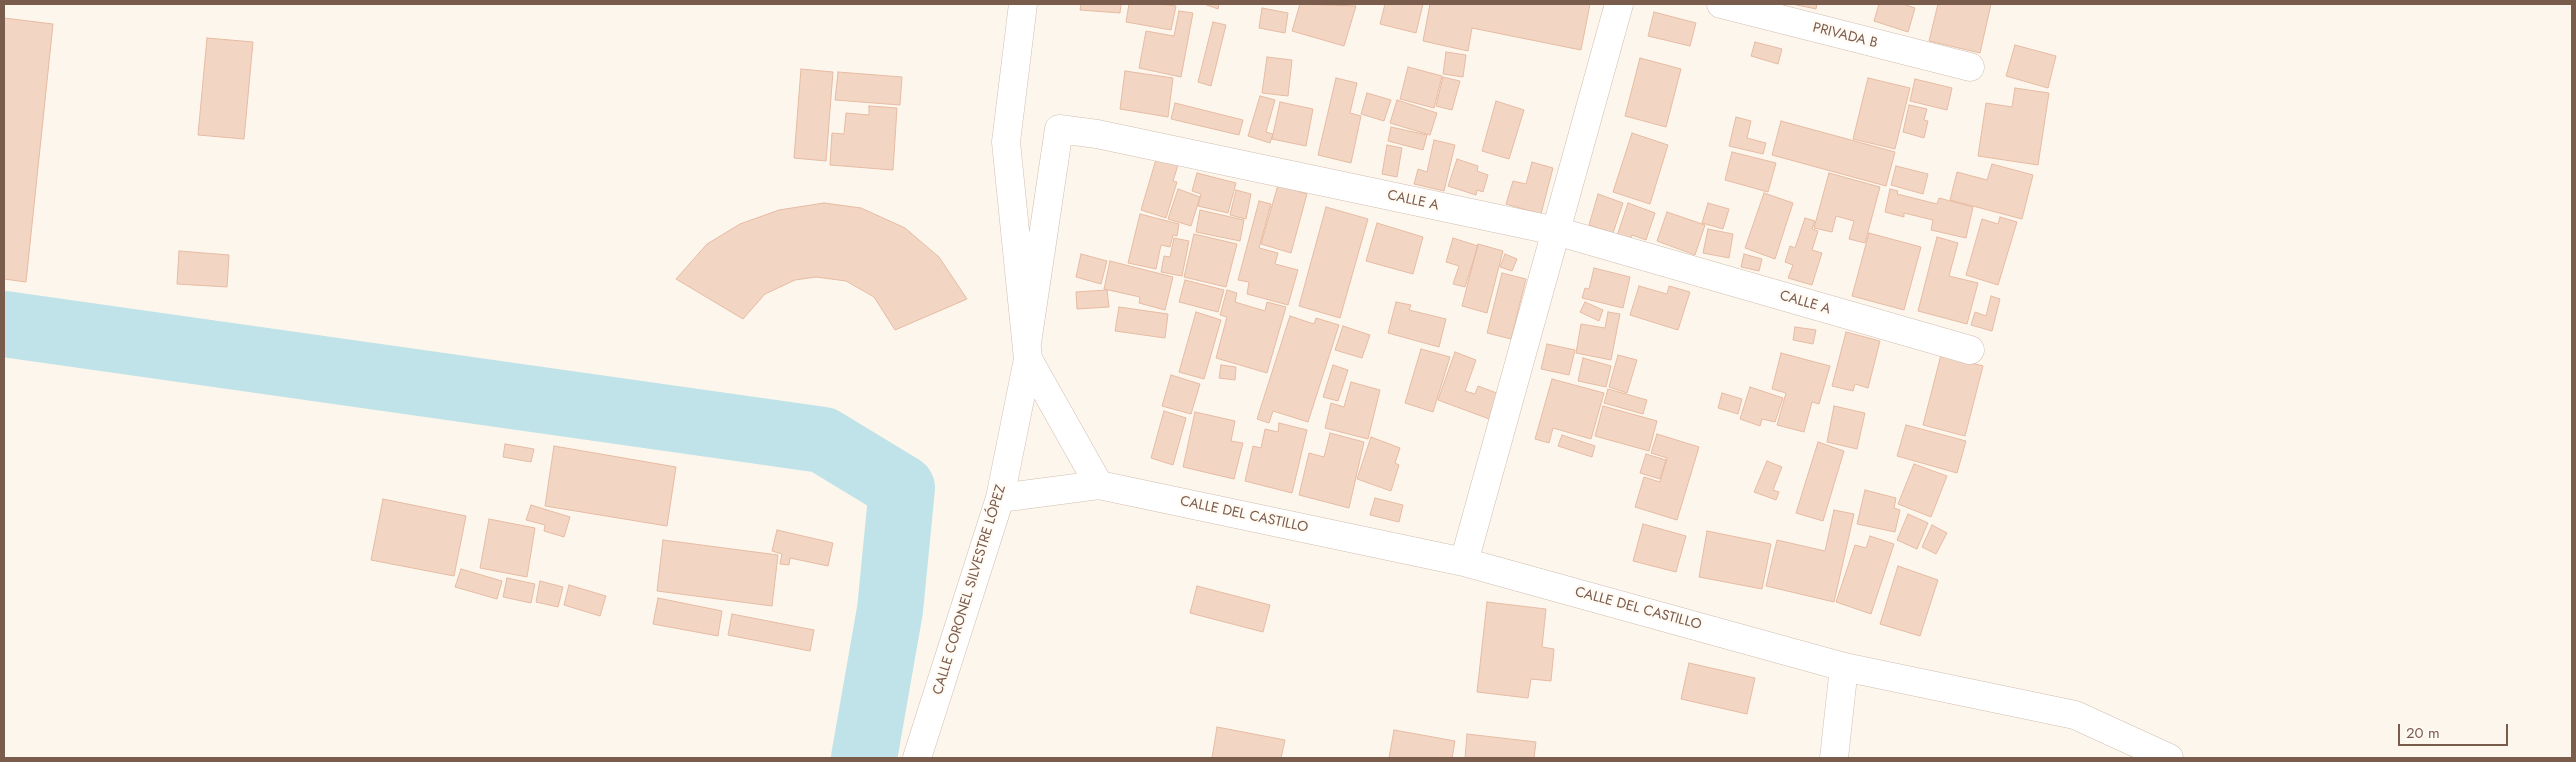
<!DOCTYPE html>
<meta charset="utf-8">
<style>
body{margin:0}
#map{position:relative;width:2576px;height:762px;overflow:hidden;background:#fdf6ec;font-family:Jost,sans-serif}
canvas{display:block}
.frame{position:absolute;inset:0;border:5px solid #7a5c4d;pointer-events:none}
.scale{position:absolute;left:2398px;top:724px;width:110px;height:22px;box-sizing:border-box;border:2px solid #7a5c4d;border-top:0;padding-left:6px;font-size:15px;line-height:18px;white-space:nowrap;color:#7a5c4d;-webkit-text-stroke:4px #fffaf3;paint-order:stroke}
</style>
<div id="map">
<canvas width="2576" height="762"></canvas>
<div class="frame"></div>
<div class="scale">20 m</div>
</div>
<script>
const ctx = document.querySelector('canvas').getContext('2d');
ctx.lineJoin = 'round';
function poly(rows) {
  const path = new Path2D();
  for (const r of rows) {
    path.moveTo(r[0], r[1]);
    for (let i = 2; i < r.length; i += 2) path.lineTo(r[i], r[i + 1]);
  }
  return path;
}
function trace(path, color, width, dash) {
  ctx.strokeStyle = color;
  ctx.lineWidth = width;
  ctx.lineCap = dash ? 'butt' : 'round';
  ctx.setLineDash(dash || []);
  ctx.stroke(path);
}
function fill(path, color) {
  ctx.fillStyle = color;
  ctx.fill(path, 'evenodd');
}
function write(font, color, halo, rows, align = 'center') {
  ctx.font = font + ' Jost,sans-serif';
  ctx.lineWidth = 4.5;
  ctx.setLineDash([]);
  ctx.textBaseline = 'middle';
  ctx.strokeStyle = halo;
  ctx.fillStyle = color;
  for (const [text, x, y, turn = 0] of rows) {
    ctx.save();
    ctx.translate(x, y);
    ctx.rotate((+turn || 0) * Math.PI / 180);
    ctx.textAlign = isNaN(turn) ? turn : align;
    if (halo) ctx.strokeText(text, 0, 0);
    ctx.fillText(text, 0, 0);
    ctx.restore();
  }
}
trace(poly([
 [4,324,823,440,902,488,890,610,864,758]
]), '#bfe3e8', 66);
const building = poly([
 [1081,4,1121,4,1120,13,1080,10,1081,4],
 [1129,4,1161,4,1176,6,1171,30,1126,22,1129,4],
 [1204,4,1219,4,1218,9,1204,4],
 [1300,4,1356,6,1344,46,1292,31,1300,4],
 [1385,4,1423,4,1416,33,1380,24,1385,4],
 [1430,4,1590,4,1581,50,1472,28,1468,51,1423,41,1430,4],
 [1792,4,1817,4,1816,9,1792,4],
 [1879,4,1903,4,1915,8,1908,32,1874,21,1879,4],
 [1938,4,1991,4,1980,53,1929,41,1938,4],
 [1262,8,1288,13,1285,33,1259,28,1262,8],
 [1179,11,1193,13,1181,77,1139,68,1146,31,1174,36,1179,11],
 [1654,12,1696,23,1690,46,1648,36,1654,12],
 [4,18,53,24,26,282,4,279,4,18],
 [1213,22,1226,25,1211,86,1198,82,1213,22],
 [207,38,253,42,244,139,198,135,207,38],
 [1755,42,1782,49,1778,64,1751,56,1755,42],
 [2015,45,2056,56,2048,88,2006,76,2015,45],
 [1446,52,1466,55,1463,77,1443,74,1446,52],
 [1267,57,1292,60,1288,96,1262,93,1267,57],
 [1640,58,1681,69,1666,127,1625,116,1640,58],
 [1408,67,1442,76,1434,108,1400,99,1408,67],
 [801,69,833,72,826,161,794,158,801,69],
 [1125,71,1173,78,1168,117,1120,109,1125,71],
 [838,72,902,77,900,105,835,100,838,72],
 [1443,77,1460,81,1452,110,1436,106,1443,77],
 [1336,78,1357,83,1350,113,1361,116,1351,163,1318,155,1336,78],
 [1868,78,1910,88,1895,149,1853,139,1868,78],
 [1915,79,1952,88,1947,110,1910,101,1915,79],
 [2015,88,2049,93,2038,165,1978,156,1986,103,2012,107,2015,88],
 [1367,93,1391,100,1384,121,1361,114,1367,93],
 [1260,96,1275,100,1266,132,1273,134,1270,143,1248,136,1260,96],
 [1397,100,1437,113,1430,135,1390,123,1397,100],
 [1496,101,1524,110,1509,159,1482,151,1496,101],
 [1280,102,1313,109,1306,146,1272,139,1280,102],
 [1175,103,1243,120,1239,135,1171,119,1175,103],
 [1909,105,1927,109,1924,120,1928,121,1924,138,1903,132,1909,105],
 [869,106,897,108,893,170,830,165,832,133,844,134,846,113,869,115,869,106],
 [1736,117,1751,121,1747,138,1766,143,1763,154,1729,146,1736,117],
 [1781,121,1895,152,1886,186,1772,155,1781,121],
 [1391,127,1427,135,1423,150,1388,141,1391,127],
 [1632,133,1668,145,1650,204,1613,192,1632,133],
 [1434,140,1455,145,1444,191,1414,184,1418,169,1427,172,1434,140],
 [1387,145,1402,148,1397,177,1382,174,1387,145],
 [1732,152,1776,163,1768,192,1725,180,1732,152],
 [1157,156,1179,162,1173,181,1177,182,1166,218,1141,210,1157,156],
 [1457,159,1478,166,1477,171,1488,175,1483,192,1477,190,1476,195,1448,186,1457,159],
 [1532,162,1553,168,1541,214,1506,204,1513,181,1526,184,1532,162],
 [1992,164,2033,175,2022,219,1950,200,1957,172,1987,180,1992,164],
 [1896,166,1928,174,1923,194,1891,185,1896,166],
 [1197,173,1236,183,1228,213,1198,206,1201,194,1192,191,1197,173],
 [1829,173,1880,187,1865,243,1849,239,1854,221,1836,216,1832,232,1814,228,1829,173],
 [1278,185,1307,194,1291,253,1261,244,1278,185],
 [1178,189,1200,197,1191,226,1168,219,1178,189],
 [1890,189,1898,191,1897,194,1937,204,1939,198,1973,207,1966,238,1931,230,1933,220,1904,213,1904,217,1885,212,1890,189],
 [1236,190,1251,194,1246,219,1230,215,1236,190],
 [1764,193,1793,203,1775,259,1745,248,1764,193],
 [1598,194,1623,203,1613,233,1589,225,1598,194],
 [1259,201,1271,204,1259,248,1278,253,1275,264,1298,270,1288,305,1247,294,1249,282,1238,280,1259,201],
 [824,203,861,208,905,228,939,257,967,299,895,330,874,297,846,281,816,277,795,280,765,294,743,319,676,279,707,244,740,224,779,210,824,203],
 [1628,203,1655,213,1646,240,1632,235,1630,240,1617,236,1628,203],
 [1708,203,1729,209,1723,229,1702,223,1708,203],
 [1326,207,1368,219,1340,318,1299,306,1326,207],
 [1200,210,1244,220,1240,241,1196,232,1200,210],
 [1667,212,1705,225,1695,255,1657,241,1667,212],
 [1140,214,1179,224,1177,236,1173,235,1170,247,1161,245,1156,269,1128,263,1140,214],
 [2000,217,2017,222,1998,285,1966,275,1982,219,1998,224,2000,217],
 [1805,218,1815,221,1812,229,1818,231,1812,250,1822,253,1812,285,1788,278,1793,265,1785,262,1790,246,1795,248,1805,218],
 [1377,223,1423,237,1413,274,1366,261,1377,223],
 [1708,229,1733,234,1729,258,1703,253,1708,229],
 [1869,233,1921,247,1904,310,1852,296,1869,233],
 [1194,234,1237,244,1226,287,1184,277,1194,234],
 [1937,237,1958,243,1949,276,1978,283,1967,324,1918,311,1937,237],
 [1174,238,1189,241,1182,276,1161,272,1164,256,1170,257,1174,238],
 [1453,238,1478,246,1465,287,1453,284,1459,266,1446,262,1453,238],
 [1478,244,1503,251,1487,313,1462,306,1478,244],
 [179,251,229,255,227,287,177,284,179,251],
 [1081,254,1107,261,1101,284,1076,277,1081,254],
 [1505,254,1517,259,1512,271,1500,267,1505,254],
 [1744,254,1762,259,1759,271,1741,267,1744,254],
 [1110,261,1173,277,1165,310,1139,303,1140,297,1104,289,1110,261],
 [1594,268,1630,277,1623,308,1582,298,1585,288,1589,289,1594,268],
 [1502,273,1526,279,1511,339,1487,333,1502,273],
 [1185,280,1224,290,1218,312,1179,302,1185,280],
 [1639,286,1667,294,1669,286,1690,292,1678,330,1630,315,1639,286],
 [1107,290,1109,307,1077,309,1076,292,1107,290],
 [1227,290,1237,293,1235,302,1265,311,1267,302,1286,307,1267,373,1216,358,1227,317,1220,315,1227,290],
 [1991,296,2000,299,1992,331,1971,325,1975,312,1986,316,1991,296],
 [1396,302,1411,305,1409,310,1446,319,1439,347,1388,333,1396,302],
 [1585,302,1603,310,1599,321,1580,312,1585,302],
 [1119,307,1168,314,1165,338,1115,331,1119,307],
 [1196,312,1221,320,1204,379,1179,372,1196,312],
 [1608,312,1620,314,1611,360,1576,353,1581,324,1605,328,1608,312],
 [1290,316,1314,324,1316,318,1339,325,1308,422,1273,411,1269,423,1257,419,1290,316],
 [1343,326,1370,335,1362,358,1335,350,1343,326],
 [1795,327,1816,330,1813,344,1793,340,1795,327],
 [1846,332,1880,341,1868,388,1855,384,1853,391,1832,386,1846,332],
 [1547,344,1575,350,1569,375,1541,369,1547,344],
 [1421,349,1450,357,1433,412,1405,403,1421,349],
 [1455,352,1476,360,1465,391,1475,394,1478,386,1502,395,1492,420,1438,400,1455,352],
 [1781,353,1830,366,1819,404,1812,402,1804,432,1777,425,1786,393,1772,389,1781,353],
 [1618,355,1637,360,1627,393,1609,387,1618,355],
 [1941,355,1983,366,1965,436,1923,425,1941,355],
 [1583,358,1611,366,1606,387,1578,381,1583,358],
 [1221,365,1236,367,1235,380,1219,378,1221,365],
 [1333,365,1348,370,1338,401,1323,397,1333,365],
 [1171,375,1200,384,1191,414,1162,406,1171,375],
 [1552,379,1604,393,1591,439,1553,428,1549,443,1535,439,1552,379],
 [1351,382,1380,390,1368,439,1325,428,1331,403,1344,407,1351,382],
 [1750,387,1783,398,1775,422,1762,419,1760,426,1740,419,1750,387],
 [1608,389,1647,400,1643,414,1604,403,1608,389],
 [1722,393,1742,399,1738,414,1718,408,1722,393],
 [1603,406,1657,421,1649,451,1595,436,1603,406],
 [1834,406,1865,413,1857,449,1827,442,1834,406],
 [1164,411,1186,418,1173,465,1151,458,1164,411],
 [1195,412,1235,421,1231,441,1243,443,1234,479,1183,467,1195,412],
 [1279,423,1307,430,1292,493,1245,481,1253,446,1261,448,1265,429,1278,432,1279,423],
 [1906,425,1966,441,1957,473,1897,456,1906,425],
 [1330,433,1364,442,1349,508,1299,495,1309,453,1324,457,1330,433],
 [1657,434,1699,447,1677,520,1635,507,1644,477,1660,482,1667,458,1651,453,1657,434],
 [1562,435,1595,446,1592,457,1558,446,1562,435],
 [1371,437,1400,448,1395,463,1399,465,1391,491,1357,479,1371,437],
 [1818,442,1844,451,1823,521,1796,513,1818,442],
 [505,444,534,449,531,462,503,457,505,444],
 [554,446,676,467,667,526,545,506,554,446],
 [1646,454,1666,460,1660,479,1640,473,1646,454],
 [1767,461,1782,467,1773,490,1779,492,1776,500,1754,492,1767,461],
 [1914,464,1947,476,1931,517,1898,504,1914,464],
 [1865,490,1896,498,1894,508,1900,510,1895,532,1857,524,1865,490],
 [1375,498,1403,505,1399,522,1370,515,1375,498],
 [383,499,466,516,454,576,371,560,383,499],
 [531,505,570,517,564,537,544,531,545,525,526,520,531,505],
 [1834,510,1854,514,1834,602,1766,586,1777,540,1825,551,1834,510],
 [1908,514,1928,523,1917,549,1897,540,1908,514],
 [489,519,535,528,527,577,480,568,489,519],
 [1643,524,1686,536,1676,572,1633,561,1643,524],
 [1932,525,1947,533,1936,554,1922,547,1932,525],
 [777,530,833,543,828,566,790,558,789,565,780,564,782,554,772,551,777,530],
 [1707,531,1771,544,1762,589,1699,577,1707,531],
 [1870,536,1894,544,1871,614,1836,602,1855,545,1866,548,1870,536],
 [663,540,778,555,772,606,657,591,663,540],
 [1898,566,1938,580,1920,636,1880,624,1898,566],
 [461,569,502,581,497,599,455,587,461,569],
 [507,578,535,584,531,603,503,597,507,578],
 [540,581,563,587,558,607,536,602,540,581],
 [569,585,606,596,600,616,564,605,569,585],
 [1197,586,1270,605,1263,632,1190,613,1197,586],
 [658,598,722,611,718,636,653,624,658,598],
 [1487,602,1546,609,1542,647,1554,649,1551,681,1531,679,1528,698,1477,692,1487,602],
 [732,614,814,630,810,651,728,635,732,614],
 [1689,663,1755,678,1747,714,1681,699,1689,663],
 [1217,727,1285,740,1281,758,1212,758,1217,727],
 [1394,730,1455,741,1452,758,1389,758,1394,730],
 [1467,734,1536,742,1534,758,1465,758,1467,734]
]);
fill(building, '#f3d5c3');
trace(building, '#e6bba3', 1);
const minor = poly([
 [1721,4,1970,67],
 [1027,343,1059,129,1097,134,1556,231,1970,350],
 [1028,359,1099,485],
 [1000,498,1099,485,1464,562,1844,667,2075,715,2169,758],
 [1464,562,1619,4],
 [917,758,1000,498,1028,359,1006,142,1023,4],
 [1834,758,1844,667]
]);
trace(minor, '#d1beb0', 29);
trace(minor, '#fff', 28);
write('14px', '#7a5c4d', '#fffaf3', [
 ["PRIVADA B",1845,36,14],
 ["CALLE A",1413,201,12],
 ["CALLE A",1805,303,16],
 ["CALLE DEL CASTILLO",1244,515,12],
 ["CALLE CORONEL SILVESTRE LÓPEZ",970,590,-73],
 ["CALLE DEL CASTILLO",1638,609,15]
]);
</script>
